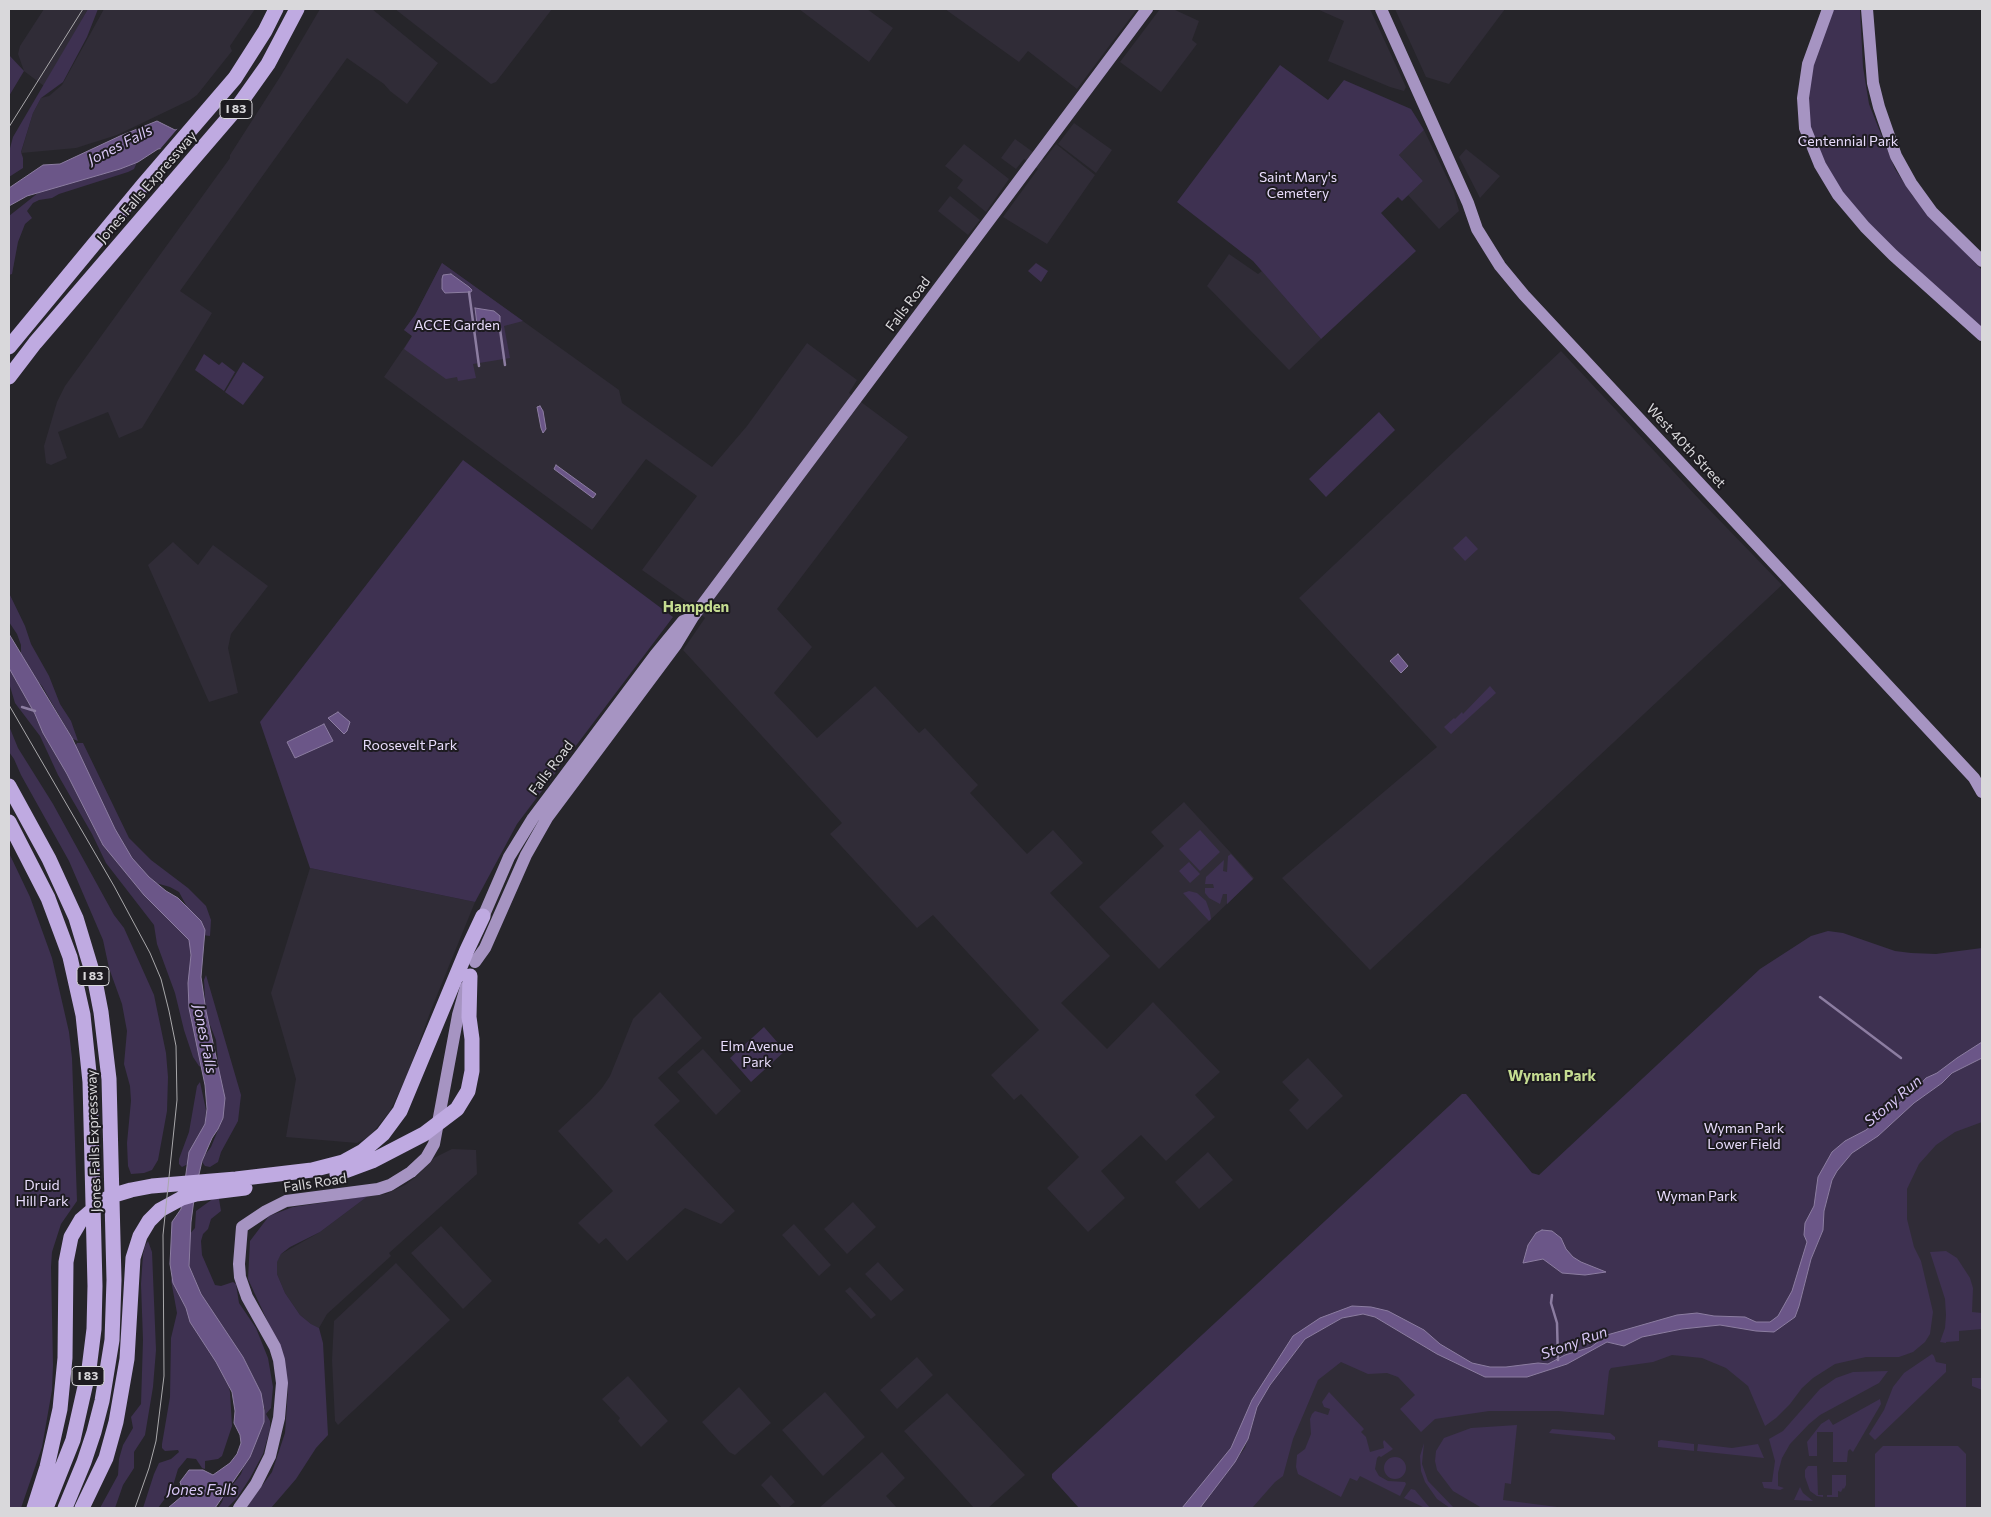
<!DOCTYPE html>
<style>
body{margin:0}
#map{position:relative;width:1991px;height:1517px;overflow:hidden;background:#26252a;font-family:Commissioner,sans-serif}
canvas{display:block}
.frame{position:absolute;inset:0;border:10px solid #d9d8db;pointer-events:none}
</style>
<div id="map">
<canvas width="1991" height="1517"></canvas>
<div class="frame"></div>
</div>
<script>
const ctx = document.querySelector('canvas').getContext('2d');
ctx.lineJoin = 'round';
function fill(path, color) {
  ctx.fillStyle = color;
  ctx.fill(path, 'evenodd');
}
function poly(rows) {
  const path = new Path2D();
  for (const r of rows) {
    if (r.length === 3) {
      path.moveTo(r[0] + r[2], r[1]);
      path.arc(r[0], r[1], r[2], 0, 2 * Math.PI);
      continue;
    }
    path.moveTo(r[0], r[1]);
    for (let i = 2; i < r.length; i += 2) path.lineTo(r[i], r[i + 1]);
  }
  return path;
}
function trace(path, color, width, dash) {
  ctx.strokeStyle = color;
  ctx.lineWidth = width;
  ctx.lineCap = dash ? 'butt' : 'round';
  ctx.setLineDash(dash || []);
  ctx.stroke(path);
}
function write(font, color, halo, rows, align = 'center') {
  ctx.font = font + ' Commissioner,sans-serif';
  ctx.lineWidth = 4;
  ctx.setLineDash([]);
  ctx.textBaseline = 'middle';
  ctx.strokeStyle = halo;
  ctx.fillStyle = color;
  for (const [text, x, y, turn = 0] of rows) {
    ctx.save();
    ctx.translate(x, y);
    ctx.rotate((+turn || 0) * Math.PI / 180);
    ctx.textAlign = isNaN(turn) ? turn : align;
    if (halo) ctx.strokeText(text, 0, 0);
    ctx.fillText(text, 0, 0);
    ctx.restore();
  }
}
fill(poly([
 [44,9,88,9,44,86,24,71,18,54,20,46],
 [104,9,255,9,230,46,232,51,197,95,190,100,117,135,76,148,21,153,33,113,41,98,49,96,62,85],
 [320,9,372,9,438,63,407,104,390,91,384,84,347,58,180,291,212,313,142,428,119,438,108,412,58,432,67,458,51,465,46,463,44,446,57,402,65,386,230,158,230,155,280,77],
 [395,9,552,9,496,82,491,84],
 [799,9,867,9,893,28,869,62],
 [945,9,1137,9,1077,89,1028,51,1019,62],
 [1160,9,1173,9,1199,21,1192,40,1197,44,1161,92,1120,62],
 [1317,9,1370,9,1406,87,1404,91,1390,87,1328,61,1344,21],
 [1395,9,1505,9,1449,84,1426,77],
 [1074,123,1112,150,1096,173,1058,144],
 [1424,130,1454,192,1459,211,1439,229,1408,195,1423,181,1399,155],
 [1015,139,1044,160,1056,144,1095,175,1047,244,1003,217,1038,169,1024,159,1016,169,1001,158],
 [964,144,1009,179,986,212,957,188,963,180,945,166],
 [1466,149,1500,176,1480,198,1459,157],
 [950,196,980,220,968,235,938,211],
 [1229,254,1258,274,1262,271,1321,339,1289,370,1207,286],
 [442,263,619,390,622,403,712,467,747,426,807,343,857,380,849,393,908,437,777,609,812,647,774,693,817,738,875,686,919,733,925,728,978,785,970,793,1027,854,1053,830,1083,863,1050,893,1110,956,1061,1003,1107,1049,1153,1002,1220,1072,1195,1095,1215,1117,1166,1161,1141,1135,1101,1171,1125,1198,1088,1232,1047,1188,1079,1157,1021,1094,1014,1100,991,1075,1039,1030,933,915,917,928,830,834,842,823,683,650,705,618,689,603,642,570,697,496,646,459,592,530,384,377,412,336,404,330,415,315],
 [1561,351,1699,499,1782,585,1370,970,1282,878,1437,747,1299,598],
 [173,542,198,565,213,545,268,586,231,634,228,648,238,693,209,702,148,565],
 [1184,802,1254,878,1159,969,1099,907,1164,846,1151,832],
 [310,868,475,902,431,1010,407,1076,390,1111,370,1136,357,1143,286,1137,296,1079,271,993],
 [660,992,702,1038,658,1078,680,1101,654,1125,735,1211,721,1224,685,1208,627,1261,606,1238,599,1244,578,1223,613,1191,558,1131,590,1101,602,1088,610,1076,633,1019],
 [703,1049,741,1091,716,1115,677,1072],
 [1982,1049,1982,1508,1193,1508,1270,1378,1896,1113],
 [1308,1058,1343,1096,1307,1130,1289,1110,1299,1100,1282,1082],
 [452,1149,476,1150,477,1174,389,1253,391,1256,327,1314,319,1328,311,1324,300,1315,285,1293,277,1274,276,1262,281,1254,320,1232,368,1196,386,1194,405,1185,417,1176,434,1158],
 [1208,1152,1233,1180,1199,1209,1175,1182],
 [853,1202,876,1227,847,1254,824,1229],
 [794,1224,831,1265,819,1276,782,1235],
 [441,1226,492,1281,463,1309,411,1253],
 [878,1262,904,1290,891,1301,865,1274],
 [396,1263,450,1320,338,1425,335,1421,332,1360,334,1321],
 [850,1287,876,1315,871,1319,845,1291],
 [917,1357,933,1375,897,1409,880,1390],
 [628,1376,668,1421,641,1447,618,1421,620,1418,602,1399],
 [739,1387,771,1423,735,1455,729,1452,702,1422],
 [825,1392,865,1437,823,1476,782,1430],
 [947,1393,1025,1475,988,1508,974,1508,904,1431],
 [882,1452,905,1478,886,1496,897,1508,819,1508],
 [771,1475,795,1502,788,1508,782,1508,761,1485]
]), '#302c37');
fill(poly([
 [88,9,98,9,87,37,63,82,41,98,33,113,21,152,23,158,23,168,9,177,9,152,13,137],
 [1835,9,1860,9,1863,67,1869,104,1895,169,1912,195,1932,218,1982,270,1982,330,1895,252,1837,187,1818,155,1806,116,1808,79,1830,12],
 [9,55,24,71,9,96],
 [1280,65,1328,100,1344,80,1411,109,1424,130,1399,155,1423,181,1402,201,1398,197,1381,213,1416,251,1321,339,1253,261,1177,202],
 [138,160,134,169,128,172,59,194,52,198,39,200,33,203,27,211,32,218,25,224,18,242,12,274,9,275,9,216,38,193,63,183],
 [442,263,523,321,504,326,510,358,473,364,476,378,458,381,457,377,446,379,404,349,412,336,404,330,415,315],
 [1036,263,1048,271,1041,282,1028,271],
 [204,354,219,365,222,362,235,372,224,391,195,370],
 [243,362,264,377,243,405,225,392],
 [1379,412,1395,430,1326,497,1309,479],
 [463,460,673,617,517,824,475,902,310,868,260,722],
 [1466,536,1478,549,1465,561,1453,548],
 [9,593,25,626,31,644,49,676,60,704,71,721,78,741,73,739,68,731,42,686,34,678,21,656,21,645,17,634,9,622],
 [9,650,97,818,189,929,203,1068,199,1066,193,1057,184,1030,175,993,157,944,154,925,106,863,92,834,58,775,40,736,15,703,9,683],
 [1490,686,1496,693,1451,734,1444,727,1454,718,1455,719,1462,712,1463,714],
 [9,726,18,748,53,804,114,915,124,928,154,995,166,1053,168,1077,167,1111,158,1160,152,1170,144,1173,131,1174,128,1166,127,1143,131,1101,130,1086,124,1064,127,1031,122,1004,109,968,103,940,69,861,21,775,14,759,9,752],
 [77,743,83,743,129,838,151,860,188,888,206,906,211,920,210,936,202,935,179,892,170,887,156,883,140,871,124,852,75,747],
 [1200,830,1220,852,1200,871,1179,849],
 [9,853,30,897,52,958,69,1032,72,1058,77,1201,61,1224,52,1252,51,1267,53,1365,52,1390,42,1447,21,1508,9,1508],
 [1231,854,1253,879,1227,904,1227,894,1223,894,1220,904,1209,898,1205,893,1205,888,1214,888,1213,884,1205,884,1206,877,1224,860,1223,871,1227,872,1228,856],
 [1189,862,1200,874,1190,883,1179,871],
 [1189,891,1197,893,1206,901,1210,912,1211,919,1209,921,1183,893],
 [1828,931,1843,933,1895,951,1911,953,1936,954,1982,948,1982,1049,1949,1069,1830,1170,1796,1302,1771,1326,1719,1322,1618,1337,1550,1367,1478,1369,1390,1317,1356,1311,1315,1327,1270,1378,1245,1432,1193,1508,1079,1508,1052,1478,1052,1474,1462,1094,1466,1094,1532,1173,1539,1175,1760,969,1811,936],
 [206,975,241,1095,238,1121,221,1152,218,1162,210,1167,205,1166,202,1162,204,1156,211,1147,220,1125,224,1094,220,1082,216,1040,206,1015,204,980],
 [764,1027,785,1051,751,1082,730,1058],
 [1982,1058,1982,1122,1955,1132,1936,1145,1919,1164,1907,1189,1907,1219,1914,1247,1921,1261,1933,1312,1930,1334,1925,1342,1913,1352,1899,1357,1866,1357,1835,1364,1813,1378,1802,1388,1790,1404,1776,1418,1765,1426,1748,1386,1726,1368,1702,1358,1672,1355,1653,1362,1611,1368,1609,1371,1604,1415,1558,1411,1489,1411,1435,1419,1421,1432,1400,1409,1415,1395,1398,1377,1387,1373,1368,1374,1341,1362,1318,1380,1293,1439,1283,1476,1275,1482,1252,1508,1200,1508,1245,1448,1257,1407,1274,1379,1305,1339,1342,1318,1363,1314,1375,1317,1437,1354,1485,1377,1527,1377,1567,1364,1607,1342,1624,1346,1642,1337,1682,1329,1720,1325,1756,1331,1774,1332,1799,1306,1811,1259,1823,1230,1824,1211,1832,1180,1837,1171,1852,1153,1878,1136,1914,1103,1942,1083,1952,1073],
 [200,1082,206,1110,205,1126,188,1164,182,1167,179,1164,179,1159,189,1132,197,1086],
 [368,1196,320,1232,290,1247,281,1254,277,1262,277,1274,285,1293,300,1315,311,1324,319,1328,323,1343,328,1435,316,1448,296,1479,271,1508,246,1508,272,1472,285,1433,288,1389,284,1357,248,1279,250,1241,269,1216,293,1207],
 [214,1198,219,1199,221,1211,211,1219,208,1229,203,1234,201,1241,202,1255,215,1285,221,1286,233,1282,236,1284,239,1303,256,1328,268,1358,273,1387,271,1408,266,1414,270,1421,270,1429,263,1454,250,1478,237,1498,227,1508,218,1508,222,1502,224,1496,241,1474,265,1409,256,1392,192,1287,187,1253,188,1236,195,1228,196,1211],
 [148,1241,152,1252,156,1350,153,1387,145,1435,134,1452,134,1468,123,1485,115,1508,100,1508,118,1475,119,1459,123,1445,133,1428,131,1417,141,1404,143,1340,141,1284,143,1254,145,1246],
 [1946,1251,1957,1258,1970,1278,1973,1288,1972,1312,1982,1313,1982,1329,1959,1331,1959,1341,1946,1342,1946,1343,1940,1342,1945,1328,1946,1315,1945,1299,1930,1252],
 [173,1275,224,1364,230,1392,232,1426,222,1456,218,1459,205,1461,205,1469,202,1468,196,1459,187,1458,178,1469,172,1489,158,1508,143,1508,154,1474,159,1463,171,1459,179,1452,178,1450,165,1451,162,1448,162,1444,170,1397,171,1338,177,1313,171,1280],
 [1932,1354,1934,1356,1936,1362,1946,1364,1946,1372,1875,1440,1869,1434,1884,1410,1893,1387,1904,1373],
 [1888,1371,1879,1383,1820,1415,1809,1424,1790,1444,1782,1458,1778,1473,1778,1486,1784,1488,1780,1490,1764,1488,1762,1482,1772,1482,1775,1461,1769,1439,1783,1431,1820,1389,1836,1378,1853,1372],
 [1982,1378,1982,1390,1972,1386,1972,1378],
 [1329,1392,1364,1429,1361,1432,1366,1437,1370,1452,1384,1448,1383,1442,1384,1440,1393,1449,1381,1457,1379,1456,1377,1458,1375,1469,1379,1476,1388,1481,1405,1482,1406,1484,1400,1496,1360,1476,1357,1481,1350,1478,1341,1497,1298,1474,1296,1467,1297,1455,1305,1449,1311,1434,1310,1419,1312,1414,1315,1411,1328,1415,1330,1409,1324,1407,1322,1402],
 [1880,1399,1881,1404,1853,1452,1850,1449,1848,1451,1847,1462,1833,1462,1833,1432,1817,1432,1817,1456,1809,1456,1807,1442,1821,1424,1829,1419,1833,1425],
 [1517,1425,1511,1484,1505,1483,1503,1500,1565,1508,1482,1508,1453,1491,1437,1470,1435,1461,1436,1451,1444,1438,1471,1428],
 [1552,1429,1610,1433,1615,1437,1615,1440,1549,1433],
 [1661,1440,1694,1444,1694,1451,1658,1447,1658,1441],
 [1424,1443,1422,1464,1428,1481,1454,1508,1450,1508,1437,1499,1425,1482,1421,1471,1420,1456],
 [1698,1444,1732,1448,1758,1444,1764,1458,1697,1451],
 [1883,1446,1958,1446,1966,1454,1966,1508,1875,1508,1875,1454],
 [1395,1468,11],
 [1808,1466,1817,1466,1818,1495,1823,1495,1823,1497,1817,1496,1810,1491,1805,1477,1805,1470],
 [1832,1475,1846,1475,1846,1485,1844,1489,1843,1488,1841,1492,1838,1491,1838,1497,1827,1497,1827,1495,1832,1495],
 [1800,1487,1803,1493,1813,1501,1794,1500],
 [1411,1489,1415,1490,1430,1508,1425,1508,1404,1498]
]), '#3e3151');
const water = poly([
 [273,9,294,9,288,22,271,53,252,83,228,114,200,145,192,150,165,148,158,149,138,162,120,169,27,196,9,206,9,188,43,165,60,164,120,136,157,121,175,130,187,127,195,120,221,92,249,50,273,9],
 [451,274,469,287,472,290,471,292,445,293,442,289,442,279,443,275,451,274],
 [475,308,494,311,500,316,500,322,477,324,475,308],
 [540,406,543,411,546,429,543,433,541,428,537,407,540,406],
 [556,465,596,494,593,498,554,469,556,465],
 [9,634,72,738,115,829,132,858,149,877,166,891,178,898,201,921,205,930,201,977,206,1011,225,1098,223,1118,218,1129,212,1138,202,1161,195,1192,191,1222,189,1266,201,1294,243,1357,261,1393,264,1410,264,1422,250,1457,215,1508,168,1508,181,1497,183,1491,180,1482,189,1470,203,1470,213,1475,230,1463,237,1454,241,1443,240,1435,234,1423,235,1411,232,1392,216,1362,190,1322,186,1308,173,1283,170,1264,172,1222,181,1209,189,1152,205,1124,207,1109,205,1085,189,1008,188,983,191,955,189,940,144,895,103,845,67,774,43,733,35,714,9,668,9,634],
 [1398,654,1408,666,1401,673,1390,661,1398,654],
 [338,712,350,722,347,731,344,734,328,718,338,712],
 [324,724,333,741,295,758,287,742,324,724],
 [1982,1042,1982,1058,1952,1073,1942,1083,1914,1103,1878,1136,1852,1153,1837,1171,1832,1180,1824,1211,1823,1230,1811,1259,1799,1306,1795,1317,1774,1332,1756,1331,1720,1325,1682,1329,1642,1337,1624,1346,1607,1342,1567,1364,1527,1377,1485,1377,1437,1354,1375,1317,1363,1314,1342,1318,1305,1339,1270,1385,1257,1407,1248,1439,1235,1462,1200,1508,1182,1508,1231,1448,1252,1400,1293,1336,1320,1318,1352,1306,1371,1307,1388,1311,1424,1330,1440,1344,1472,1363,1490,1367,1506,1367,1538,1363,1548,1364,1565,1355,1591,1347,1607,1335,1677,1315,1697,1313,1714,1316,1745,1317,1756,1322,1770,1322,1778,1316,1792,1291,1807,1242,1804,1235,1805,1223,1814,1206,1818,1177,1832,1152,1845,1141,1866,1130,1914,1091,1926,1078,1937,1073,1957,1058,1982,1042],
 [1542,1230,1552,1231,1561,1238,1566,1249,1573,1257,1581,1262,1606,1272,1585,1275,1562,1273,1543,1259,1523,1263,1528,1245,1536,1233,1542,1230]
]);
fill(water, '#6b5688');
trace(water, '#8c7da1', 1);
fill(poly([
 [270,9,296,9,273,54,192,152,165,151,155,155,179,127,185,124,206,105,247,49]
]), '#26252a');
trace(poly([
 [469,292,479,366],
 [499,322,505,365],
 [22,707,35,711],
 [1820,997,1901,1058],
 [1552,1295,1551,1303,1557,1323,1558,1360]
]), '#8c7da1', 2.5);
trace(poly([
 [1381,9,1468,203,1477,229,1500,266,1524,295,1974,778,1982,792],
 [1828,9,1808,64,1803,98,1805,128,1820,165,1838,195,1865,227,1893,255,1982,335],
 [1867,9,1873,83,1879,107,1896,156,1911,183,1932,212,1982,261],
 [480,924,509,857,533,818,655,655,683,621,691,618],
 [475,962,485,948,526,855,547,818,676,645,693,617,1147,9],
 [239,1508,256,1484,270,1456,279,1418,282,1383,279,1360,275,1347,247,1297,240,1277,239,1264,242,1227,266,1211,286,1201,378,1189,390,1185,411,1172,426,1158,434,1144,458,1015,466,987]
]), '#a694c2', 12);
trace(poly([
 [9,347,143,185,235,78,265,31,276,9],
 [9,377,35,343,236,109,268,64,297,9],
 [9,786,49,859,76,918,95,981,101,1012,109,1079,114,1280,112,1340,102,1401,94,1432,84,1462,65,1508],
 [9,822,48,898,70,957,83,1015,90,1082,95,1286,94,1329,89,1369,73,1440,46,1508],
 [337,1174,372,1161,424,1134,457,1109,468,1091,472,1071,472,1039,469,1017,470,976],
 [34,1508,47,1467,60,1409,65,1358,66,1262,71,1237,81,1220,103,1201,111,1196,131,1190,152,1186,236,1179,312,1170,343,1162,363,1151,383,1134,400,1111,467,950,483,916],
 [82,1508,106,1458,116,1422,127,1359,133,1258,140,1236,149,1221,160,1210,182,1198,196,1194,245,1188]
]), '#bfaae1', 15);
trace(poly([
 [9,127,83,9],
 [9,705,114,886,150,953,161,979,169,1011,176,1046,177,1100,163,1235,164,1376,156,1441,149,1468,135,1508]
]), '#a9a8ab', 1);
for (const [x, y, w] of [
 [236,109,32],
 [93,976,32],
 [88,1376,32]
]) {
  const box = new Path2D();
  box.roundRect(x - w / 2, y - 9.5, w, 19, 4);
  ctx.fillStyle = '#1d1b20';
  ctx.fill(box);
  trace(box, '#d9d8db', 1);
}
write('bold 12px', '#d9d8db', null, [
 ["I 83",236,109],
 ["I 83",93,976],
 ["I 83",88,1376]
]);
write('14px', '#e9ddfd', '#1d1b20', [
 ["Centennial Park",1848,141],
 ["Saint Mary's",1298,177],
 ["Cemetery",1298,193],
 ["ACCE Garden",457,325],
 ["Roosevelt Park",410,745],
 ["Elm Avenue",757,1046],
 ["Park",757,1062],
 ["Wyman Park",1744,1128],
 ["Lower Field",1744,1144],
 ["Druid",42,1185],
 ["Hill Park",42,1201],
 ["Wyman Park",1697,1196]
]);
write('14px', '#d9d8db', '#1d1b20', [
 ["Jones Falls Expressway",147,187,-49],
 ["Falls Road",908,304,-53],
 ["West 40th Street",1686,446,47],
 ["Falls Road",551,768,-53],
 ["Jones Falls Expressway",94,1141,-92],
 ["Falls Road",315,1183,-9]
]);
write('italic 15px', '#d9c7f6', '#1d1b20', [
 ["Jones Falls",120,145,-27],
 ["Jones Falls",205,1039,79],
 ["Stony Run",1893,1101,-40],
 ["Stony Run",1574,1343,-20],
 ["Jones Falls",202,1490]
]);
write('bold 15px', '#c5dc91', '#1d1b20', [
 ["Hampden",696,607],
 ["Wyman Park",1552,1076]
]);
</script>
